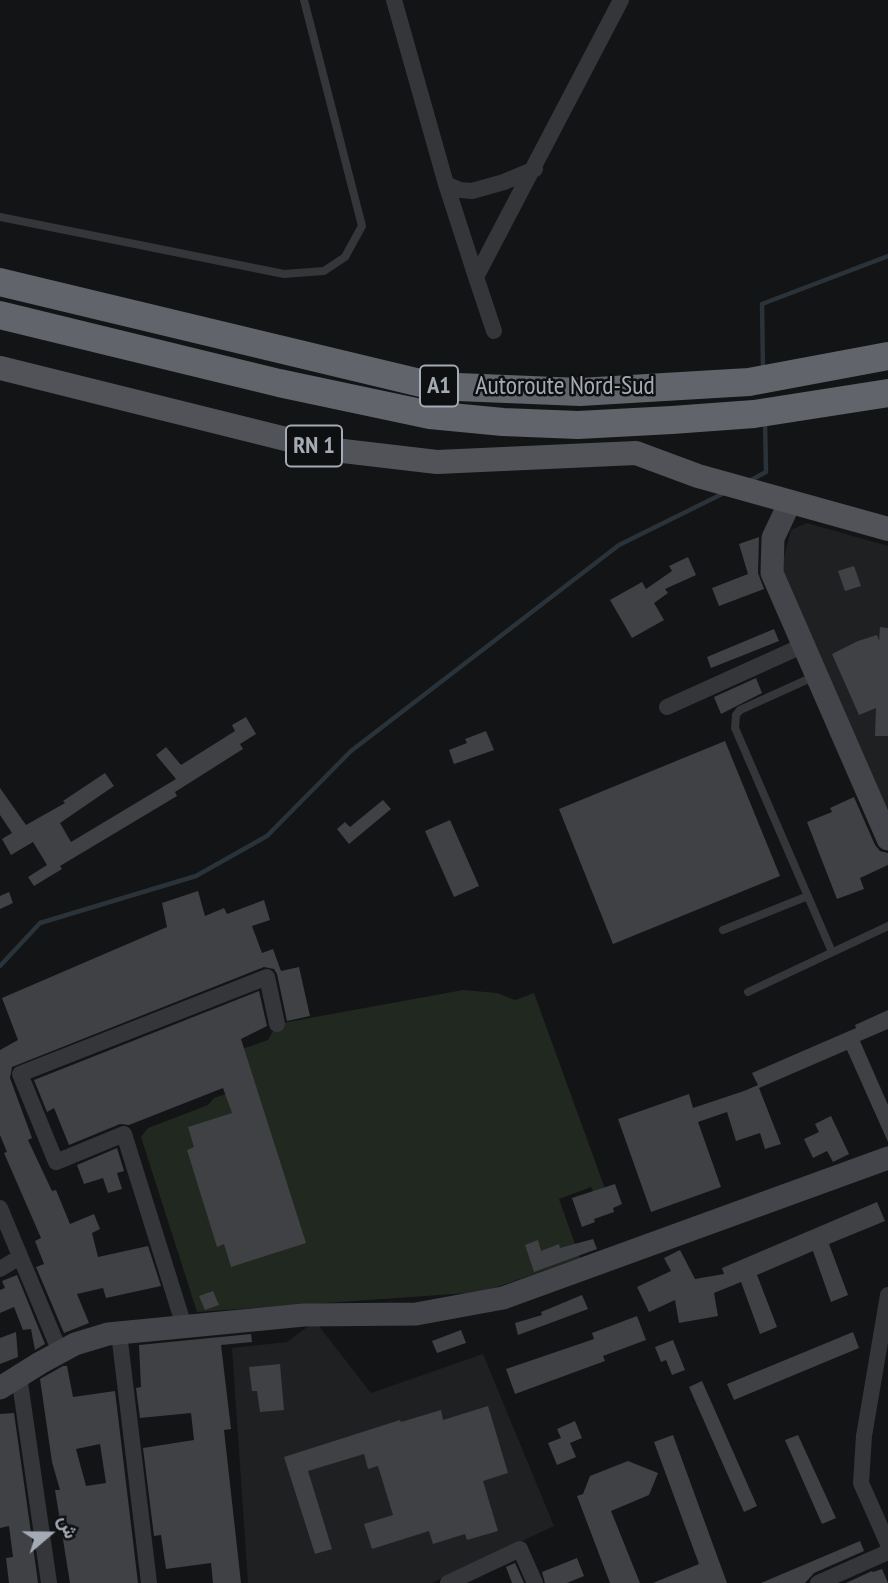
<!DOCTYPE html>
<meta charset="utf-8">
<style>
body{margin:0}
#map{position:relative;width:888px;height:1583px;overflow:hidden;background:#131415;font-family:"PT Sans Narrow",Vazirmatn,sans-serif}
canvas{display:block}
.north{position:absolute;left:14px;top:1499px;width:70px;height:70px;-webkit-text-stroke:5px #0e0f10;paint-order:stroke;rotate:70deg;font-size:19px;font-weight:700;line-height:28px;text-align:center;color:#a5abb5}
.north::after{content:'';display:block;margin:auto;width:24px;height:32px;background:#a5abb5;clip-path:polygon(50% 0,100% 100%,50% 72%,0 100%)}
</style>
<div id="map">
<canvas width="888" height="1583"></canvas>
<div class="north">ش</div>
</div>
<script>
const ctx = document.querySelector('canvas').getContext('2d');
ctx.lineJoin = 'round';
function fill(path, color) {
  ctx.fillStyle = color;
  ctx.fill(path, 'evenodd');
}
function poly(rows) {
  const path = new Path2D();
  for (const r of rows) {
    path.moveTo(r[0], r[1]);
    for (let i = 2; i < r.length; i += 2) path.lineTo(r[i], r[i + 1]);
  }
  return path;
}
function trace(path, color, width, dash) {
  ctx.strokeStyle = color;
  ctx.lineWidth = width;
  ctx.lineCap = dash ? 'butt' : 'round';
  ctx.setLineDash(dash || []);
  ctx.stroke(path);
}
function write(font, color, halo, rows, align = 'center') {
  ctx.font = font + ' "PT Sans Narrow",sans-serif';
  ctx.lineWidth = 5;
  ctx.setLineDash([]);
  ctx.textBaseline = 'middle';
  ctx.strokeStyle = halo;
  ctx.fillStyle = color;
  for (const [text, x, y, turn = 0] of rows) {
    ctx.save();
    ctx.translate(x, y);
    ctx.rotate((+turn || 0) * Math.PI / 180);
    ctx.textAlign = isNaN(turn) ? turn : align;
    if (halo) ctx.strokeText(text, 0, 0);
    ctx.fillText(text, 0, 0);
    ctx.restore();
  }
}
fill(poly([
 [807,523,888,546,888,812,781,568,791,530],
 [315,1321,371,1393,483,1354,554,1526,432,1583,248,1583,232,1348,287,1342]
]), '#1f2022');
fill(poly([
 [463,990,497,993,515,1000,534,993,612,1208,600,1210,591,1187,559,1199,580,1258,483,1292,197,1312,141,1137,148,1128,208,1105,214,1098,226,1094,213,1059,268,1040,277,1024]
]), '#202820');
trace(poly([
 [763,371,762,304,888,256],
 [751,480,766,472,765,421],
 [0,966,40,923,196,876,267,836,351,751,619,545,724,493]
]), '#2a3339', 4.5);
fill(poly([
 [759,537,758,573,764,589,719,606,712,588,748,574,739,544],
 [688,557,696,575,665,589,668,593,654,603,664,620,632,638,610,600,642,582,646,589,672,571,669,566],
 [854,566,861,586,845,591,838,571],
 [880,627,888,628,888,736,875,736,876,708,859,715,832,654,858,641,877,635,879,641],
 [774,629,779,641,711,668,707,657],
 [756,678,762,693,721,714,714,697],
 [246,717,256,734,240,744,243,749,175,792,177,796,60,866,62,869,34,886,28,877,47,865,33,842,11,855,2,839,12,833,0,815,0,788,26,825,65,803,63,801,105,773,114,786,60,823,71,842,176,779,156,755,166,747,181,765,235,731,232,725],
 [486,731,494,750,454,764,449,750,467,743,465,739],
 [725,741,780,876,613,944,559,809],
 [854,797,875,845,880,851,888,853,888,865,860,878,864,889,837,899,807,822,832,812,830,808],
 [383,800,391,809,349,844,337,829,345,822,350,827],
 [450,820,479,886,454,897,425,831],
 [198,891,205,916,224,908,227,914,264,900,270,920,252,926,262,953,273,949,281,971,299,967,310,1016,287,1021,277,974,274,969,264,967,12,1067,10,1078,32,1138,28,1140,52,1191,56,1190,70,1224,94,1214,100,1229,92,1233,98,1257,148,1246,161,1286,106,1298,103,1288,77,1294,89,1323,64,1333,36,1267,44,1264,35,1241,41,1238,4,1153,7,1152,0,1135,0,1050,18,1040,2,998,167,927,162,903],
 [9,892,13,903,0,909,0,896],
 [259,991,267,1026,241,1039,306,1243,231,1267,224,1244,217,1247,187,1150,194,1147,188,1127,232,1113,223,1088,129,1125,120,1124,69,1145,54,1108,47,1112,34,1080],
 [888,1010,888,1029,860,1041,888,1105,888,1142,847,1050,759,1088,781,1144,765,1149,760,1133,736,1141,727,1112,698,1122,721,1187,651,1212,618,1119,689,1094,693,1108,744,1091,758,1085,752,1073,856,1028,855,1025],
 [831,1116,849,1154,833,1162,827,1151,813,1158,804,1139,819,1132,815,1124],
 [117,1148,124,1171,117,1173,122,1189,108,1193,103,1178,84,1184,77,1165],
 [615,1184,622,1204,613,1208,614,1212,594,1219,595,1222,582,1227,572,1198],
 [877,1202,885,1221,829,1244,848,1295,831,1302,813,1251,757,1275,777,1327,760,1334,741,1282,714,1293,718,1316,679,1323,675,1300,649,1312,637,1287,671,1271,664,1258,680,1250,695,1279,724,1274,722,1268],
 [593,1239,597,1249,534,1272,525,1245,538,1240,541,1251,559,1244,560,1248],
 [17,1275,45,1344,35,1350,31,1329,23,1330,14,1307,0,1313,0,1290,5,1288,2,1281],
 [213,1291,219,1305,205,1310,199,1296],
 [582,1295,588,1309,518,1335,515,1323,542,1315,541,1312],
 [637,1316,646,1340,603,1356,605,1361,515,1394,506,1369,594,1339,592,1333],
 [461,1330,466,1343,437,1353,432,1341],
 [16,1332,18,1357,0,1364,0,1338],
 [853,1332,859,1348,734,1400,727,1384],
 [251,1334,252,1342,221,1345,231,1429,224,1430,241,1583,213,1583,211,1563,166,1569,161,1535,154,1536,143,1448,194,1440,191,1413,140,1418,136,1388,141,1387,139,1345],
 [673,1340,685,1370,672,1375,666,1360,661,1362,655,1347],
 [280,1364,284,1410,260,1412,257,1391,252,1391,249,1367],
 [63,1366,67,1366,73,1397,115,1391,138,1583,70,1583,55,1490,60,1490,52,1462,40,1379],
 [100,1444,106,1483,86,1486,76,1449],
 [702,1381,757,1506,744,1512,689,1387],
 [488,1406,508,1473,483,1481,498,1531,467,1540,465,1534,433,1544,429,1531,372,1549,364,1524,393,1515,378,1466,368,1469,364,1454,308,1471,332,1549,315,1554,284,1457,400,1420,401,1422,441,1410,443,1420],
 [14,1413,37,1575,38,1583,9,1583,6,1558,13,1557,9,1526,0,1528,0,1414],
 [575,1421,582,1438,570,1443,576,1457,557,1465,548,1443,561,1438,557,1429],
 [673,1435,727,1583,653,1583,699,1564,654,1442],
 [798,1435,836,1518,822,1524,785,1440],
 [628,1461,658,1473,649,1495,611,1511,640,1583,610,1583,577,1496,583,1494,590,1476],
 [860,1541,864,1551,814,1573,805,1583,761,1583],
 [577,1558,584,1576,567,1583,545,1583,542,1572],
 [515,1563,524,1583,512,1583,506,1567],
 [882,1569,888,1583,846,1583,872,1571,873,1572]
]), '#3f4145');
trace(poly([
 [0,217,284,274,324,271,345,257,362,226,304,0],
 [813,677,740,710,736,715,735,728,832,952],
 [723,930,808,896],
 [748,992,888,926]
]), '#34363a', 8);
trace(poly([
 [394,0,446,184,476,277,621,0],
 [446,184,460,190,472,191,504,182,535,169],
 [476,277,494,331],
 [667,707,802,646],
 [0,1208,60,1352],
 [0,1269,20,1257],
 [888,1295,864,1436,861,1483,888,1544],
 [184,1326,124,1134,56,1162,20,1074,267,977,277,1024],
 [119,1333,149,1583],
 [19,1376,49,1583],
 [448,1583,520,1549,535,1583],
 [818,1583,888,1552]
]), '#34363a', 16);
trace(poly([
 [790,502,773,538,772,573,888,839],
 [0,1388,40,1363,75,1344,108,1334,304,1315,416,1314,503,1298,888,1158]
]), '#43454a', 23);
trace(poly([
 [0,368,326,449,437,462,636,453,698,476,888,529]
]), '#515359', 24);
trace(poly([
 [0,282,433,386,580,392,749,382,888,356],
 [0,315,279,383,430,415,503,422,578,425,672,420,754,414,888,393]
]), '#61646b', 28);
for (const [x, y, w] of [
 [439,386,38],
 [314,446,56]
]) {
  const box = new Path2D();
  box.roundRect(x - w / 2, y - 20.5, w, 41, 5);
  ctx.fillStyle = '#0e0f10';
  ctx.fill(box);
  trace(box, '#a5abb5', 2);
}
write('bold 24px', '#a5abb5', null, [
 ["A1",439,386],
 ["RN 1",314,446]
]);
write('26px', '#a5abb5', '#0e0f10', [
 ["Autoroute Nord-Sud",565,387]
]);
</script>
